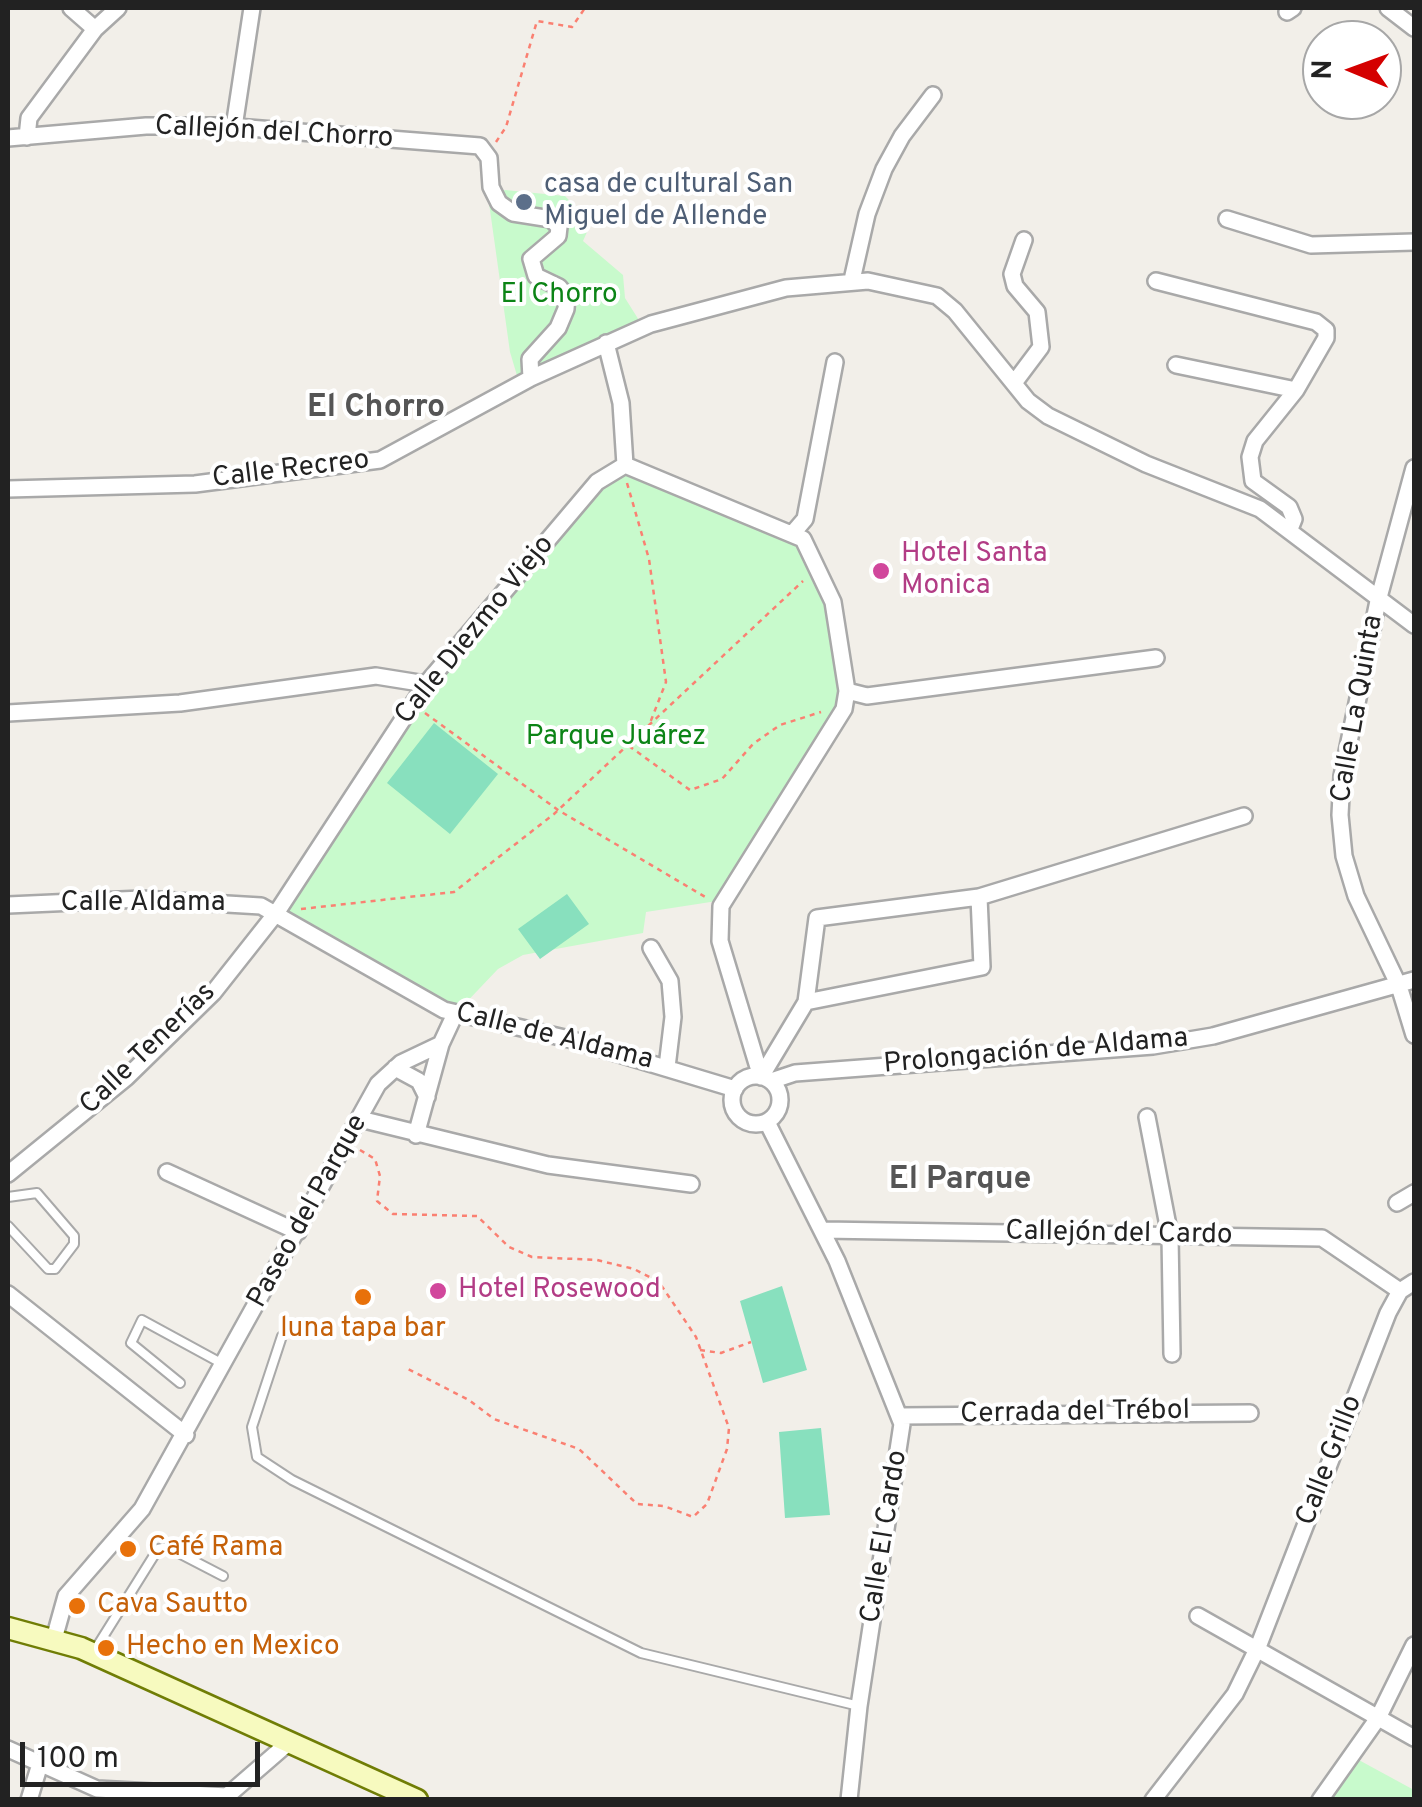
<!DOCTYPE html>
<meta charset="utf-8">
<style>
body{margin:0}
#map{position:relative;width:1422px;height:1807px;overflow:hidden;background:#f2efe9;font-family:Overpass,sans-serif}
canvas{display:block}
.frame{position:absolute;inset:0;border:10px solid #222;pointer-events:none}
.north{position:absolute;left:1302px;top:20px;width:100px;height:100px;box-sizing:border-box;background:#fff;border:2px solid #a7a7a7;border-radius:50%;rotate:271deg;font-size:28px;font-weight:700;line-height:40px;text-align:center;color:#222}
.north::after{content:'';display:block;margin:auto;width:35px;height:45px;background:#d40000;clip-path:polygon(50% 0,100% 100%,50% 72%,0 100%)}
.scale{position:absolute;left:20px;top:1742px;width:240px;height:45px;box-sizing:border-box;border:5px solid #222;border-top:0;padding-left:12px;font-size:30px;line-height:35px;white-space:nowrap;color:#222;-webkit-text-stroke:8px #fff;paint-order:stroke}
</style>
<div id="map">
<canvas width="1422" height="1807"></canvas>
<div class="frame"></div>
<div class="north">N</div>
<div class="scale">100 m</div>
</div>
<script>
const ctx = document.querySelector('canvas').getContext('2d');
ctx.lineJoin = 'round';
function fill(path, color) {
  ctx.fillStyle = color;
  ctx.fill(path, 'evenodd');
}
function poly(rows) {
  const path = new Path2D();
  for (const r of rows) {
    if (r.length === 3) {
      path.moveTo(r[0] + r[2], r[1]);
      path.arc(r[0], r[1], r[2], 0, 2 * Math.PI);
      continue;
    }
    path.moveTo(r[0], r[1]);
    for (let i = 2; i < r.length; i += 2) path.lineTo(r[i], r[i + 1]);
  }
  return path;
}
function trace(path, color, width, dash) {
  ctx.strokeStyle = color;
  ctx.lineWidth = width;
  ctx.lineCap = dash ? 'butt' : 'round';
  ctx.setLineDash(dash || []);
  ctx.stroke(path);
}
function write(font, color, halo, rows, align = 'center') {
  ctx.font = font + ' Overpass,sans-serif';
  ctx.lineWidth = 8;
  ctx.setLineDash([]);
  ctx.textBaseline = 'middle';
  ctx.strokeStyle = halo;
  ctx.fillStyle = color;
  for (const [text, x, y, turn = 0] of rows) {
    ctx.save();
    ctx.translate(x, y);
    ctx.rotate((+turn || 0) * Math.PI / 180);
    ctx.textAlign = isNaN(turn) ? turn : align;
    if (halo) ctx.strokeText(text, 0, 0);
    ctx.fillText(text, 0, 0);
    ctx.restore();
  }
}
fill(poly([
 [505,190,565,196,591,223,583,241,623,275,625,298,642,325,521,389,510,352,488,196],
 [630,473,800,543,827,602,842,705,717,901,646,912,643,933,523,955,498,969,459,1010,424,996,288,912,428,693,596,492,611,477],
 [1357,1759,1414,1790,1414,1799,1328,1800]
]), '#c8facc');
fill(poly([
 [434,723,498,774,450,834,387,783],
 [567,894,589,924,540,959,518,929],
 [782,1286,807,1370,763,1383,740,1301],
 [821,1428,830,1515,785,1518,779,1432]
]), '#88e0be');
const lane = poly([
 [8,1197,37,1193,74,1236,74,1244,55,1269,48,1269,8,1226],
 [282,1336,252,1427,257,1457,292,1480,641,1653,859,1706],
 [180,1383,131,1343,142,1320,221,1363],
 [93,1653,158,1549,167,1547,223,1576]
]);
const street = poly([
 [71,8,95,29],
 [1388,8,1414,28],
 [1287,12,1293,8],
 [234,127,252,8],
 [27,137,29,118,95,29,118,8],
 [8,138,146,126,223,126,480,146,489,158,491,187,499,203,513,213,551,219,559,227,558,236,531,259,536,276,559,287,567,297,566,309,558,328,530,359,531,378],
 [1227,219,1311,245,1414,242],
 [852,280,867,214,884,169,902,136,933,95],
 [1156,281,1316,322,1326,330,1326,338,1296,390,1255,441,1250,457,1253,481,1289,507,1294,519,1290,529],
 [606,343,621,403,625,465],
 [1176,365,1296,390],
 [1014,383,1041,347,1037,312,1015,286,1012,274,1024,240],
 [625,465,803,539,833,602,847,691,844,709,721,906,720,941,761,1077],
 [1414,468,1378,601,1342,776,1340,815,1344,856,1356,896,1399,986,1414,1035],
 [8,489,195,484,380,460,531,378,651,324,786,288,868,281,937,296,955,311,1028,401,1048,416,1146,464,1260,509,1414,625],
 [793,533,805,519,835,362],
 [847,691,867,696,1156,658],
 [8,713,180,703,376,676,426,684],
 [8,905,142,899,261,906,444,1010,569,1039,735,1089],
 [651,948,670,981,673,1017,667,1067],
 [806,1002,982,967,979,897],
 [395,1068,419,1081,427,1097],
 [756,1100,24],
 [761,1077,806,1002,817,918,979,897,1244,816],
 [771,1081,795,1073,1153,1046,1213,1036,1414,980],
 [1147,1117,1170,1236,1172,1354],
 [360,1119,548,1165,691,1184],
 [767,1122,837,1261,902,1424,859,1706,849,1800],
 [416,1135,441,1044],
 [167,1172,298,1232],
 [8,1174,126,1078,213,993,277,912,426,684,597,482,625,465],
 [1397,1203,1414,1193],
 [823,1230,1322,1238,1400,1291],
 [8,1294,186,1435],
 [900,1416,1250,1413],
 [1198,1616,1414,1738],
 [54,1639,66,1596,142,1509,378,1084,401,1063,441,1044,455,1014],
 [8,1749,97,1789,227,1796,287,1744],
 [29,1800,40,1764],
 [1153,1800,1235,1694,1258,1647,1388,1313,1400,1291,1414,1282],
 [1320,1800,1378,1718,1414,1645]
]);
const secondary = poly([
 [8,1628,81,1648,417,1800]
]);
trace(lane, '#a9a9a9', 12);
trace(street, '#a9a9a9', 20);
trace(secondary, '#707d05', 25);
trace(poly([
 [496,142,506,127,537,21,572,27,585,8],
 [627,483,649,559,666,682,650,723],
 [425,713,558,810,707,898],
 [629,746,690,790,722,779,753,744,780,725,821,712],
 [301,909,454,892,554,814,803,581],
 [360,1150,375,1159,380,1176,377,1201,393,1214,477,1216,509,1247,532,1257,597,1260,634,1269,659,1282,696,1337,729,1428,727,1449,707,1504,693,1517,664,1506,637,1504,579,1449,494,1419,469,1400,406,1368],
 [700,1350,721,1353,751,1342]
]), '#fa8072', 2.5, [5, 5]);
trace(lane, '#fff', 8);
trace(street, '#fff', 15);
trace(secondary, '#f7fabf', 20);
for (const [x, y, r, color] of [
 [524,202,10,"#5c6f8a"],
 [881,571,10,"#d1479c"],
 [438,1291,10,"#d1479c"],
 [363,1297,10,"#e8710a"],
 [128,1549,10,"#e8710a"],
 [77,1606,10,"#e8710a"],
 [106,1648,10,"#e8710a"]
]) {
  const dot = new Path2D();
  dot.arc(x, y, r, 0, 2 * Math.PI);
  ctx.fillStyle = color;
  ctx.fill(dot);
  trace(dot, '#fff', 4);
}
write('28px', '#222', '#fff', [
 ["Callejón del Chorro",274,134,3],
 ["Calle Recreo",291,471,-7],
 ["Calle Diezmo Viejo",476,631,-51],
 ["Calle La Quinta",1359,709,-80],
 ["Calle Aldama",143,904],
 ["Calle de Aldama",554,1038,14],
 ["Calle Tenerías",149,1050,-44],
 ["Prolongación de Aldama",1036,1053,-5],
 ["Paseo del Parque",309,1212,-61],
 ["Callejón del Cardo",1119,1235,1],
 ["Cerrada del Trébol",1075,1414,-1],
 ["Calle Grillo",1331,1461,-69],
 ["Calle El Cardo",886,1537,-81]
]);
write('28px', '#4e5e75', '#fff', [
 ["casa de cultural San",544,186],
 ["Miguel de Allende",544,218]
], 'left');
write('28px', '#0c8416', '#fff', [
 ["El Chorro",559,296],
 ["Parque Juárez",616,738]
]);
write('28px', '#b23c85', '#fff', [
 ["Hotel Santa",901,555],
 ["Monica",901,587],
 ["Hotel Rosewood",458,1291]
], 'left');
write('28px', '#c56008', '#fff', [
 ["luna tapa bar",363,1330,"center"],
 ["Café Rama",148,1549],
 ["Cava Sautto",97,1606],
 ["Hecho en Mexico",126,1648]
], 'left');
write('bold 32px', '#555', '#fff', [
 ["El Chorro",376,410],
 ["El Parque",960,1182]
]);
</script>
